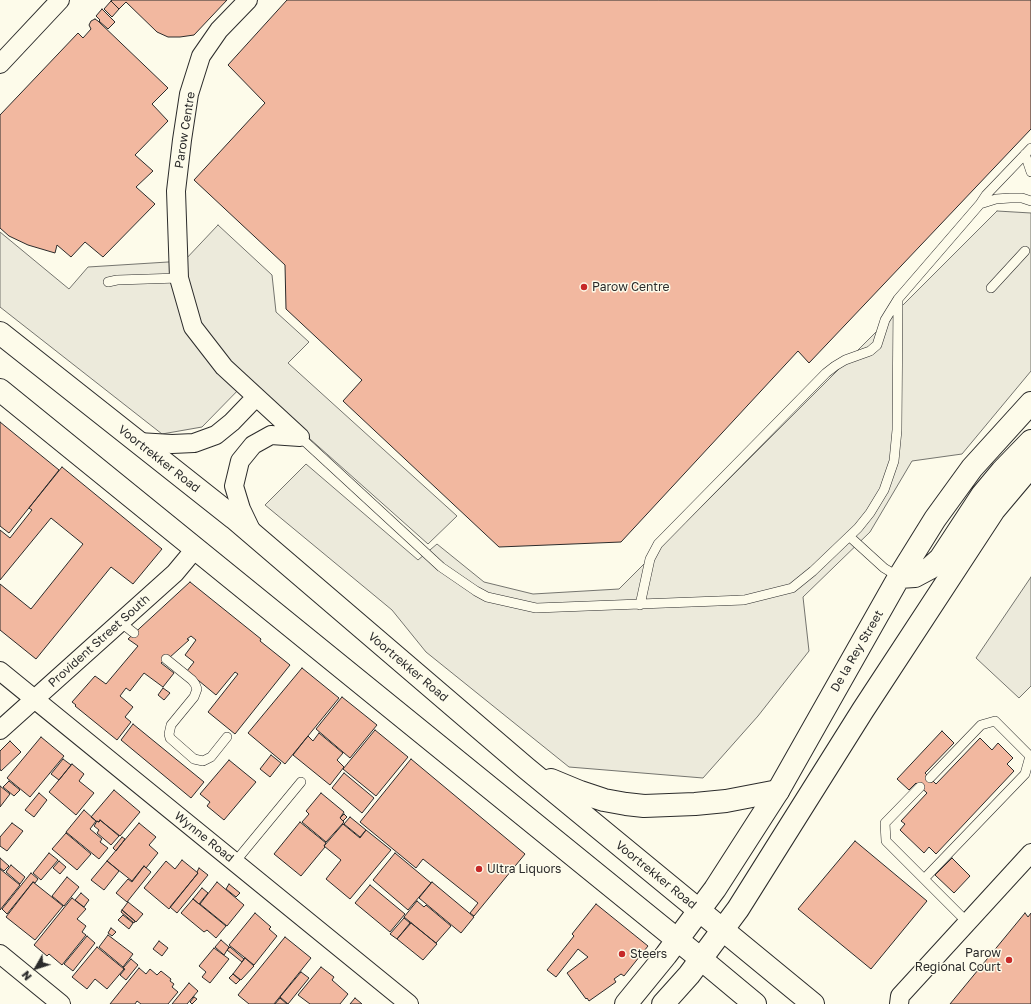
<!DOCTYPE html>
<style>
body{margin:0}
#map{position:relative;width:1031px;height:1004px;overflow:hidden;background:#fdfbea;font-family:"Golos Text",sans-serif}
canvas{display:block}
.north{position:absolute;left:16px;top:948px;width:40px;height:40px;-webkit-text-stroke:3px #fdfbea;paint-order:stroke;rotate:231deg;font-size:11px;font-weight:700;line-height:16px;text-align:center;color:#2b2b2b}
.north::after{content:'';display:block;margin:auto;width:14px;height:18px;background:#2b2b2b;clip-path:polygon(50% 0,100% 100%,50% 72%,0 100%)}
</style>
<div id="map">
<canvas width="1031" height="1004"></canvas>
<div class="north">N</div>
</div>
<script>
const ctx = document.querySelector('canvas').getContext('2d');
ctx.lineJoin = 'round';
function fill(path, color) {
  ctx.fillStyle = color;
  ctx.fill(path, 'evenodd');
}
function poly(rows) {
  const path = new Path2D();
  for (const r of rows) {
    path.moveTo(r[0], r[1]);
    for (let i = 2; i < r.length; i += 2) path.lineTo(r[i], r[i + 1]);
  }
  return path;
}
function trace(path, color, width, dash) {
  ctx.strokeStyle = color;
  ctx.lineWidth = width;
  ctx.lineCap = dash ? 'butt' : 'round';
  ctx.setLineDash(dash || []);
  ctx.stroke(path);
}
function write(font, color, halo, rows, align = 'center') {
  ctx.font = font + ' "Golos Text",sans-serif';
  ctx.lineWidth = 3;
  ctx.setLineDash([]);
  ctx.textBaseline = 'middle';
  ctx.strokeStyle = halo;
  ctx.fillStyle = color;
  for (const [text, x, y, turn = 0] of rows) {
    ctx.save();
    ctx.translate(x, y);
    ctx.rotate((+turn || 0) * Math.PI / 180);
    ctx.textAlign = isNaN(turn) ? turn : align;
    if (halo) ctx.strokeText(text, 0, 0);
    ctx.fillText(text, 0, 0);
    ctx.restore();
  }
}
const parking = poly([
 [997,211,1031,213,1031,371,962,454,912,461,870,532,803,597,809,651,758,716,703,778,569,767,426,652,392,610,265,505,306,464,418,560,437,544,484,582,533,594,619,589,997,211],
 [218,225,272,275,276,312,309,342,288,363,457,516,428,544,246,382,202,427,162,434,0,307,0,232,69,289,88,267,184,261,218,225],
 [1031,577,1031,686,1019,698,976,658,1031,577]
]);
fill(parking, '#eceadb');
trace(parking, '#74746e', 1);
const building = poly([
 [112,0,227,0,194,35,180,37,168,37,157,32,126,2,119,9,111,1,112,0],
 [287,0,1031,0,1031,129,809,363,798,351,621,542,499,547,343,401,362,380,286,309,285,265,194,180,265,103,228,65,287,0],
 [111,1,119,9,112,17,104,9,111,1],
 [102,9,115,22,108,29,99,21,100,20,96,16,102,9],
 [95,19,98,21,168,88,152,104,168,121,135,155,153,171,136,187,155,204,103,257,85,242,71,257,57,245,55,253,28,245,9,236,0,228,0,115,78,33,83,38,91,29,89,25,91,21,95,19],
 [0,422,59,470,9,533,0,526,0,422],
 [62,467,162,549,133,584,111,567,36,659,0,630,0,584,31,609,83,544,51,518,0,580,0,530,10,538,32,510,29,508,62,467],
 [190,582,261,639,260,641,290,665,235,734,208,712,238,674,235,672,216,695,187,671,194,662,185,655,196,640,191,636,187,639,189,640,169,658,168,657,161,663,174,673,163,687,144,673,130,691,126,688,120,696,133,707,125,717,131,722,117,740,75,706,76,705,72,702,95,676,106,684,138,646,128,639,190,582],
 [302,668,339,698,285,764,248,733,302,668],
 [163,688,170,693,164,700,158,695,163,688],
 [342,697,377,725,350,758,316,729,342,697],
 [133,724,204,782,191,798,121,740,133,724],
 [375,730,408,757,376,796,343,769,375,730],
 [942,731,954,743,925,773,936,784,980,738,992,750,998,743,1013,758,1007,764,1014,771,936,854,929,847,924,853,900,830,905,824,901,821,927,793,916,783,909,790,897,779,942,731],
 [319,733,343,753,337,760,344,767,330,785,293,755,308,736,313,741,319,733],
 [41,737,64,756,30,797,7,778,41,737],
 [10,741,21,752,1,771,0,769,0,751,10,741],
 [271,755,281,763,270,777,260,769,271,755],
 [63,759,71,765,59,780,51,774,63,759],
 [411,759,525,854,474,916,470,913,478,903,423,859,416,868,360,822,411,759],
 [229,760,256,782,224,820,207,806,210,802,200,794,229,760],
 [72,764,84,774,79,781,94,793,76,815,49,792,72,764],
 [344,773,374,798,362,813,332,788,344,773],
 [9,781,20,790,14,796,3,787,9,781],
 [0,786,10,794,0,807,0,786],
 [114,790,140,812,120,836,100,820,99,822,96,821,91,817,114,790],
 [39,793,47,800,34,817,25,810,39,793],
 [321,793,344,812,340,818,344,822,326,842,302,822,309,814,306,811,321,793],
 [84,810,96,821,90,829,102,839,100,842,108,848,99,859,66,832,84,810],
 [344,814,347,817,343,821,340,818,344,814],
 [350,817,366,830,360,837,344,824,350,817],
 [100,820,119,836,111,845,97,833,99,830,94,826,97,821,99,822,100,820],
 [300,822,326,843,324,846,325,847,301,876,274,854,300,822],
 [12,823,23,831,7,851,0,846,0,837,12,823],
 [139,823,156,837,149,845,158,853,146,868,144,866,132,881,107,861,139,823],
 [343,824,360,838,366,830,391,850,350,899,326,879,341,860,324,846,343,824],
 [66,833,91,854,77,870,52,849,66,833],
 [122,837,125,839,116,851,113,848,122,837],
 [855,841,927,901,871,969,798,909,855,841],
 [49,853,58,860,41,880,33,873,49,853],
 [395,853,431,883,408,910,373,880,395,853],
 [0,858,9,866,4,871,0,868,0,858],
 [952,858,970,876,954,893,935,875,952,858],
 [182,860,198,873,169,909,144,888,166,861,175,869,182,860],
 [59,861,66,867,60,874,53,868,59,861],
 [107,861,119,871,104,890,91,880,107,861],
 [11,865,25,877,20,884,6,872,11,865],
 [144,866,151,872,127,902,116,893,128,879,132,882,144,866],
 [199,868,208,875,177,913,170,907,198,873,197,872,199,868],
 [0,869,20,885,0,910,0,869],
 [31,873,38,879,35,883,33,882,7,914,2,909,31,873],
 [67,877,79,887,64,906,52,896,67,877],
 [33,882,63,906,35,940,6,917,33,882],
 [217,882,244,905,227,926,200,904,217,882],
 [432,882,474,917,461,933,419,898,432,882],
 [229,884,240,893,236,897,226,889,229,884],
 [370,885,405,914,390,932,355,903,370,885],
 [202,888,208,893,199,904,193,899,202,888],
 [81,893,89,900,84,907,75,900,81,893],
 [72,898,86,909,77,919,86,926,82,932,86,935,62,965,49,954,47,956,34,945,72,898],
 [193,899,226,926,216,938,207,930,204,932,181,913,193,899],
 [417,901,424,907,426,905,451,926,436,943,404,917,417,901],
 [128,902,143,914,136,922,122,910,128,902],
 [596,904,648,946,624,976,621,974,614,979,616,982,589,1001,587,998,586,999,567,973,588,957,578,949,556,977,547,970,574,936,572,934,596,904],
 [122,910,135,921,134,923,121,912,122,910],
 [255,913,271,927,269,929,277,936,254,965,229,945,255,913],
 [1025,913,1028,917,1031,913,1031,1004,950,1004,1025,913],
 [123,915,133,923,129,929,118,920,123,915],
 [404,918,410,923,397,939,390,934,404,918],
 [411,923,437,944,423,960,397,939,411,923],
 [111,928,116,932,112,936,108,933,111,928],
 [108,935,133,954,123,967,99,947,108,935],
 [87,936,95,943,73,971,64,964,87,936],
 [285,937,311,958,274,1004,249,1004,238,995,285,937],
 [221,940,229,947,224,955,215,947,221,940],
 [159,941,168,948,162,956,153,949,159,941],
 [97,947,124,969,107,989,95,979,87,989,72,977,97,947],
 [230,947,244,959,242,962,227,950,230,947],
 [214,948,229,959,210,983,202,977,206,972,199,966,214,948],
 [245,958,254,966,241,980,233,974,245,958],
 [131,959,138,965,126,980,120,975,125,969,123,968,131,959],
 [321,967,334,977,332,980,348,994,340,1004,310,1004,298,995,321,967],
 [139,968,146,974,150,969,157,975,161,971,171,979,170,981,174,984,172,987,178,992,168,1004,141,1004,137,1001,135,1004,110,1004,139,968],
 [301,972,309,978,288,1004,280,997,301,972],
 [233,974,240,980,236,984,229,978,233,974],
 [189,983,198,991,187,1004,172,1004,189,983],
 [194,997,197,999,192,1004,190,1002,194,997],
 [280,998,287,1004,275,1004,280,998],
 [355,998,362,1004,350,1004,355,998]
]);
fill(building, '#f2b8a0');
trace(building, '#2b2b2b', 1);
const lane = poly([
 [1025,154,1031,172],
 [980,204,996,199,1010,198,1022,198,1031,201],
 [108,282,117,280,179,278],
 [991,288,1025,251],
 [300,437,441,567,476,591,487,597,536,608,744,600,792,588,813,571,858,528,870,513,884,490,894,461,897,430,898,299],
 [850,537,884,568,899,577],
 [640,605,650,559,658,544,826,373,835,366,845,360,870,351,877,345,885,320,898,299,980,204,986,195,1031,148],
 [120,622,134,633],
 [166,659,192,680,195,684,197,689,194,697,171,725,169,734,170,738,194,759,203,761,211,757,227,737],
 [920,787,885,823,886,841,967,922],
 [235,862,301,782],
 [924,879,1025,774,1030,756,995,721,981,725,930,778]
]);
const street = poly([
 [248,0,219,30,201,56,189,94,182,140,176,191,179,278,193,327,224,367,300,437],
 [0,64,60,0],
 [138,442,172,444,194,443,216,435,232,422,256,397],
 [252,532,241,509,234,486,240,461,253,445,271,435,300,437],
 [0,671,409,1004],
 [0,730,175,573,195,549],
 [0,954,61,1004],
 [899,1004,900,996,1031,853]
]);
const secondary = poly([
 [899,577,915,576,930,568,940,559,982,495,1002,471,1031,441],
 [626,1004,666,955,715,889,778,791,899,577,935,519,972,468,1031,403],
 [663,1004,689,975,738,909,863,710,994,510,1031,466]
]);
const primary = poly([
 [0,333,234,518,526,768,813,1004],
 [0,390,701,959,755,1004],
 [551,780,580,792,604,800,626,804,644,806,695,804,726,801,778,791]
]);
trace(lane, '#2b2b2b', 10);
trace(street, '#2b2b2b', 20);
trace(secondary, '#2b2b2b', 24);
trace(primary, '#2b2b2b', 24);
trace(lane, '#fdfbea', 9);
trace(street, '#fdfbea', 18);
trace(secondary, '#fdfbea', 22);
trace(primary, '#fdfbea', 22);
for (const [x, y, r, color] of [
 [584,287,4,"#c62828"],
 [479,869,4,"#c62828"],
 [622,954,4,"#c62828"],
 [1009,960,4,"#c62828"]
]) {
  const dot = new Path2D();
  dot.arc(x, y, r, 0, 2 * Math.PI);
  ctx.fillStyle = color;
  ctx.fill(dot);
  trace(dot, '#fdfbea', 1.5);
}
write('12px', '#2b2b2b', '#fdfbea', [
 ["Parow Centre",185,130,-81],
 ["Voortrekker Road",159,459,38],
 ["Provident Street South",99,641,-42],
 ["De la Rey Street",857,651,-60],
 ["Voortrekker Road",408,667,40],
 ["Wynne Road",204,837,39],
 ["Voortrekker Road",656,875,39]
]);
write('12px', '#2b2b2b', '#fdfbea', [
 ["Parow Centre",592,287],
 ["Ultra Liquors",487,869],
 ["Parow",1001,953,"right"],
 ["Regional Court",1001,967,"right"],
 ["Steers",630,954]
], 'left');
</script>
